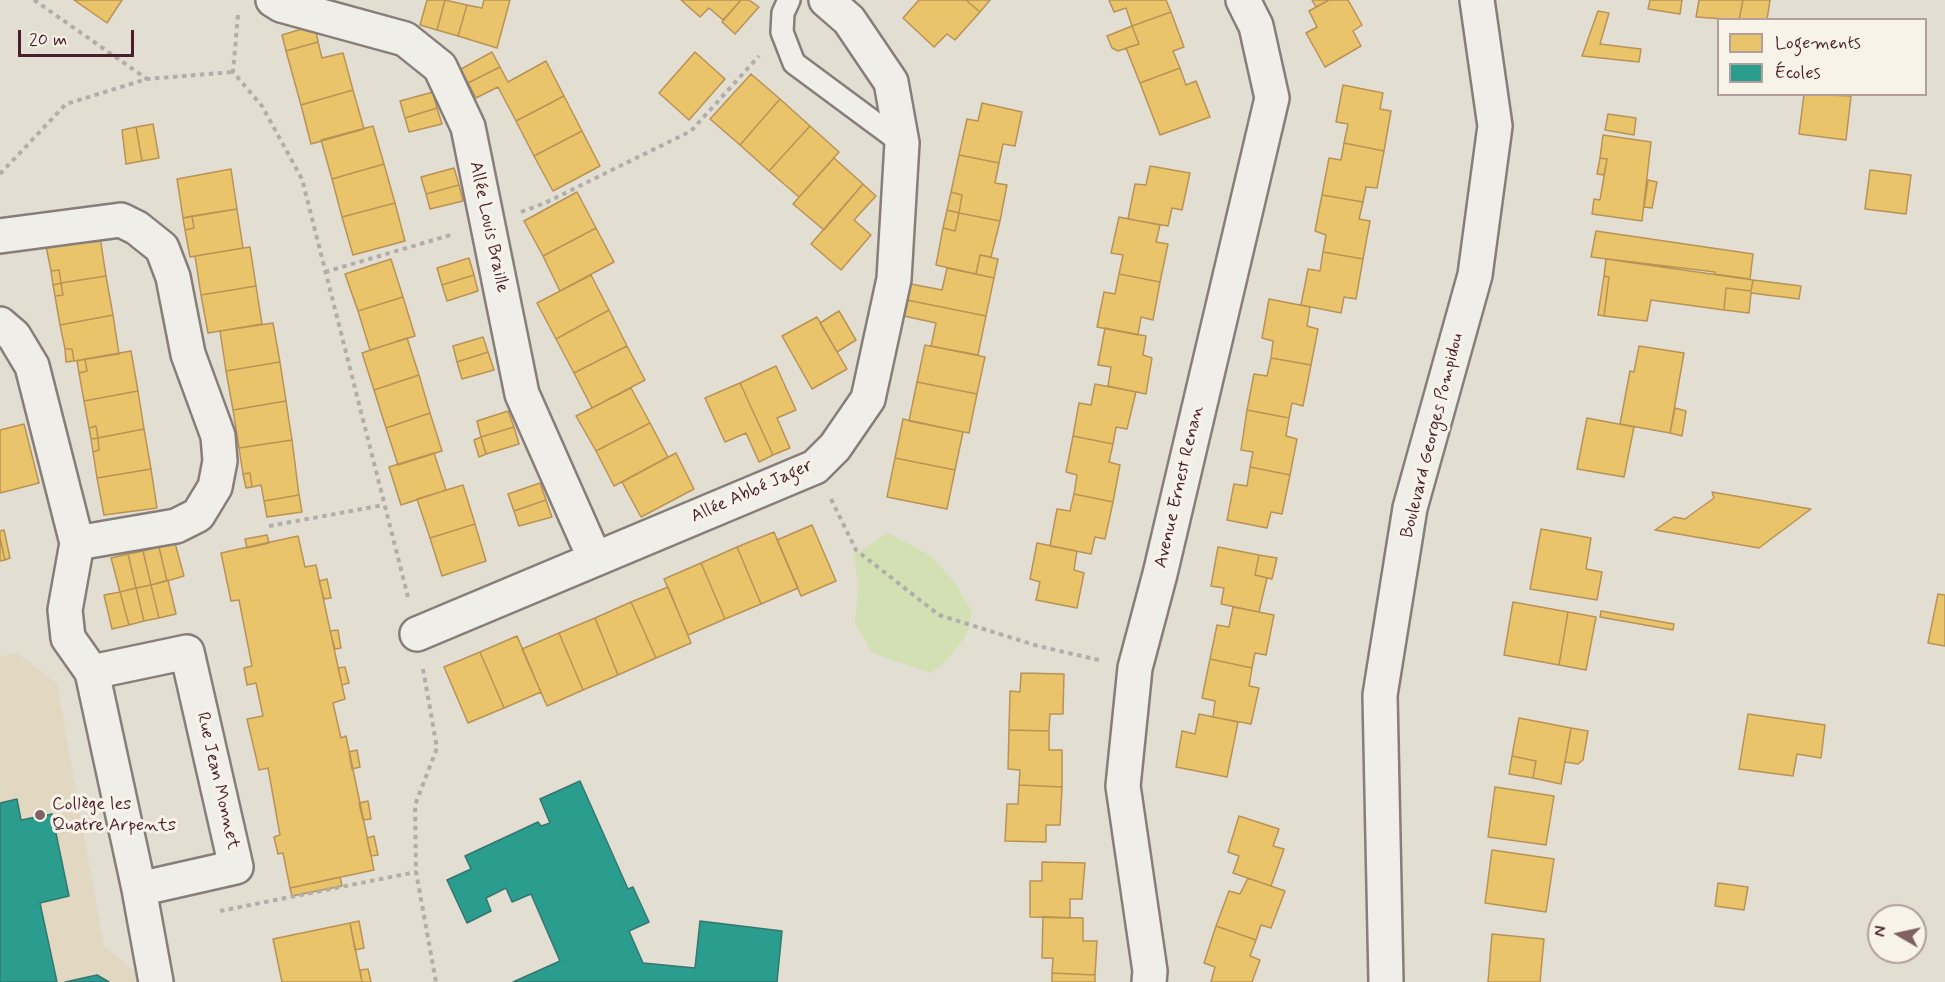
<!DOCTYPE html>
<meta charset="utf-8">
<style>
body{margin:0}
#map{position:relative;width:1945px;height:982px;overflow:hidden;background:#e3ded2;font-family:Mynerve,sans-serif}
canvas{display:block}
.legend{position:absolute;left:1717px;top:18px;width:210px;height:78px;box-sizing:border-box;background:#f7f3e8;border:2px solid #b29e9c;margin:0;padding:8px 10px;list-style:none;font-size:18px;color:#4a1f2b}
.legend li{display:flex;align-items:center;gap:12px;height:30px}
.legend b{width:30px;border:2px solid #b29e9c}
.north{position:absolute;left:1867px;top:904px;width:60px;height:60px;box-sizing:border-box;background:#f7f3e8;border:2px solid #b29e9c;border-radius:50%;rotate:279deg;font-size:16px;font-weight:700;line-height:24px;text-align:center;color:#4a1f2b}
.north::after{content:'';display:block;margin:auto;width:21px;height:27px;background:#806265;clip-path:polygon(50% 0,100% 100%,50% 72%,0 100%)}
.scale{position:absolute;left:18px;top:30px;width:116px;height:27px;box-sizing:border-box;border:3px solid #4a1f2b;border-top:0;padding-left:8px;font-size:18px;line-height:21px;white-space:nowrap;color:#4a1f2b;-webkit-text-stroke:4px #f7f3e8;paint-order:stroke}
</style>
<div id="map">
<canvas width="1945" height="982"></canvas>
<ul class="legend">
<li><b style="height:16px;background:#e9c46a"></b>Logements</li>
<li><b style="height:16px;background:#2a9d8f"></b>Écoles</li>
</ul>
<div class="north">N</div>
<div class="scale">20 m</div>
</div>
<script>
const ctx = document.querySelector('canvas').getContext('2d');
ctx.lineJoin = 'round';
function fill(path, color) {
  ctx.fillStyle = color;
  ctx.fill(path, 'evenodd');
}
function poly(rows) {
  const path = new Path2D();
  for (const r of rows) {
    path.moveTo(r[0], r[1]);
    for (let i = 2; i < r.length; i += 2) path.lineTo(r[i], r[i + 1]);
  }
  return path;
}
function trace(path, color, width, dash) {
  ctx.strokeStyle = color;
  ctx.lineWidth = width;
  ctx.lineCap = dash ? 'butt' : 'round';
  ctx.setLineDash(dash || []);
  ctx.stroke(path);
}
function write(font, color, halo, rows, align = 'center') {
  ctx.font = font + ' Mynerve,sans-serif';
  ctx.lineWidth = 6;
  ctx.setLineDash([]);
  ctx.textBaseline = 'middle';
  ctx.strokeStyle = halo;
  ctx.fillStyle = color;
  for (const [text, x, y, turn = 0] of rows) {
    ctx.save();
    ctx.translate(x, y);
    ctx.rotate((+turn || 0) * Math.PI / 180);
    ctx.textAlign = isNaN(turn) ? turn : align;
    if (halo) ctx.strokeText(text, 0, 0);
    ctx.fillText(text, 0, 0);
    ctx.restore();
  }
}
fill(poly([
 [18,653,57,684,104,946,141,976,142,982,0,982,0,656]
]), '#e2d8c2');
fill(poly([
 [888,533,931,556,955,583,972,612,966,636,945,662,931,673,872,653,855,623,858,587,854,555]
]), '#d2e0b3');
const homes = poly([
 [74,0,122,0,107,23,74,0],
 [427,0,445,0,437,30,420,25,427,0],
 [445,0,467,5,458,36,437,30,445,0],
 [484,0,510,0,497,48,458,36,467,5,482,8,484,0],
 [681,0,741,0,723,20,709,8,700,17,681,0],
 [741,0,749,0,759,7,735,34,722,22,741,0],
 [919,0,966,0,980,12,955,40,947,34,934,47,903,18,919,0],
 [966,0,990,0,980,12,966,0],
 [1109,0,1166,0,1171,12,1132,26,1126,8,1114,12,1109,0],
 [1312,0,1329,0,1316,7,1312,0],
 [1329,0,1348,0,1362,25,1353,31,1361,46,1325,67,1306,33,1317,27,1309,11,1329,0],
 [1650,0,1682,0,1680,14,1648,9,1650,0],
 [1699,0,1743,0,1739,20,1696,17,1699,0],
 [1743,0,1770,0,1767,20,1739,20,1743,0],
 [1598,11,1609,13,1600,44,1641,49,1639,62,1582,56,1598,11],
 [1171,12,1184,47,1173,51,1180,68,1140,83,1126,48,1139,44,1132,26,1171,12],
 [315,25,318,42,286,51,282,35,315,25],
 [1132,26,1139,44,1118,51,1112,48,1107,36,1132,26],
 [318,42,322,58,343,53,353,90,301,105,286,51,318,42],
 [492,52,500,67,468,83,461,69,492,52],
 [695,52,725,79,689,120,659,93,695,52],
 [546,61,564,96,516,121,498,87,476,98,468,83,500,67,508,82,546,61],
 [1180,68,1186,85,1196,81,1210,117,1160,135,1140,83,1180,68],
 [751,74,780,99,740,145,710,119,751,74],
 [1343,85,1383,93,1380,109,1391,111,1384,151,1344,143,1348,124,1336,122,1343,85],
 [353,90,364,129,311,144,301,105,353,90],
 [433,92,437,108,405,118,400,101,433,92],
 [1804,94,1851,96,1846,140,1799,134,1804,94],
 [564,96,582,131,534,156,516,121,564,96],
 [780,99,810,126,769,171,740,145,780,99],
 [982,103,1022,112,1015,146,1003,144,999,163,959,155,967,119,978,121,982,103],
 [437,108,442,124,409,132,405,118,437,108],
 [1608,114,1636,118,1634,135,1605,130,1608,114],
 [153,124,159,158,142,161,136,127,153,124],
 [373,126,384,164,332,179,321,140,373,126],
 [810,126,839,152,799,197,769,171,810,126],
 [136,127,142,161,126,164,122,130,136,127],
 [582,131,600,166,553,191,534,156,582,131],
 [1603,135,1651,142,1642,221,1592,214,1594,199,1600,200,1607,159,1600,158,1603,135],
 [1344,143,1384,151,1377,188,1366,187,1363,202,1322,195,1329,158,1341,160,1344,143],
 [959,155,999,163,995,183,1007,185,1000,221,959,213,962,195,951,192,959,155],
 [834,158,863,184,824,230,793,204,834,158],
 [1600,158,1607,159,1604,175,1597,174,1600,158],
 [384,164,395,203,342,217,332,179,384,164],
 [1150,166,1190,173,1182,210,1172,208,1168,226,1128,219,1135,184,1146,185,1150,166],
 [454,168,459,185,426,194,421,177,454,168],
 [231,169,237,209,183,218,177,179,231,169],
 [1870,170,1911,175,1906,214,1865,209,1870,170],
 [1648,180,1657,182,1652,208,1644,207,1648,180],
 [863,184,876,196,854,220,871,235,841,270,811,244,863,184],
 [459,185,463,201,430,209,426,194,459,185],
 [577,192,596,228,543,256,524,221,577,192],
 [951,192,962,195,959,213,947,210,951,192],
 [1322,195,1363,202,1359,219,1370,221,1363,259,1323,252,1326,235,1315,231,1322,195],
 [395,203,405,241,353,255,342,217,395,203],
 [237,209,243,248,190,257,185,230,194,228,192,216,237,209],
 [947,210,959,213,955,231,943,228,947,210],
 [959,213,1000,221,991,257,980,255,976,274,936,265,943,228,955,231,959,213],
 [192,216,194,228,185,230,183,218,192,216],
 [1119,217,1160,225,1156,242,1168,244,1160,282,1119,274,1123,255,1111,253,1119,217],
 [596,228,614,262,560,291,543,256,596,228],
 [1596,231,1753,254,1750,279,1714,274,1715,272,1591,257,1596,231],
 [100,237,106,276,61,283,59,270,51,271,46,246,100,237],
 [250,247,256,286,201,295,195,256,250,247],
 [1323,252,1363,259,1356,299,1344,297,1341,313,1301,305,1308,269,1320,271,1323,252],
 [980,255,998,259,994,278,976,274,980,255],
 [469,258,474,275,442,285,437,268,469,258],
 [391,259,403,297,358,311,345,274,391,259],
 [1606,259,1753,280,1751,291,1726,288,1724,310,1651,300,1647,321,1604,316,1609,277,1604,276,1606,259],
 [947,268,994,278,986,316,907,300,911,284,942,290,947,268],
 [59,270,61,283,53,285,51,271,59,270],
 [1119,274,1160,282,1153,320,1141,317,1138,335,1097,327,1104,292,1115,294,1119,274],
 [474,275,478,291,447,301,442,285,474,275],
 [591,275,609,310,556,339,537,303,591,275],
 [106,276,113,315,60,325,55,296,63,295,61,283,106,276],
 [1604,276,1609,277,1604,316,1598,315,1604,276],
 [1753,280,1801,286,1799,299,1751,293,1749,313,1724,310,1726,288,1751,291,1753,280],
 [61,283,63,295,55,296,53,285,61,283],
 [256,286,262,324,208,333,201,295,256,286],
 [403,297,415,336,370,350,358,311,403,297],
 [1269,299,1310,307,1307,326,1318,329,1311,365,1271,358,1273,341,1262,338,1269,299],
 [907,300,986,316,978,355,931,346,936,323,904,316,907,300],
 [609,310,627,346,574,373,556,339,609,310],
 [839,311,856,340,837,352,820,323,839,311],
 [113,315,119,354,74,361,72,349,65,349,60,325,113,315],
 [817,317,847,369,812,389,782,336,817,317],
 [273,323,280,362,226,371,220,331,273,323],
 [1105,328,1146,336,1143,355,1152,358,1146,394,1108,386,1111,367,1098,365,1105,328],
 [483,337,488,352,457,362,453,346,483,337],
 [407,338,419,375,374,390,362,353,407,338],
 [925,345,985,357,977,394,917,382,925,345],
 [627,346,645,380,592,408,574,373,627,346],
 [1639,346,1684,353,1670,433,1620,424,1630,371,1634,372,1639,346],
 [65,349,72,349,74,361,66,362,65,349],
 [131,351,138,391,84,401,79,373,87,371,85,359,131,351],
 [488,352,494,370,462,379,457,362,488,352],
 [1271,358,1311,365,1303,406,1292,403,1289,418,1247,410,1254,374,1267,376,1271,358],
 [85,359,87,371,79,373,77,361,85,359],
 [280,362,286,401,233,410,226,371,280,362],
 [776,366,796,410,777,418,790,448,773,455,740,383,776,366],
 [419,375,430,413,386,428,374,390,419,375],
 [917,382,977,394,969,433,909,421,917,382],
 [740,383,773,455,759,462,746,433,725,442,705,398,740,383],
 [1095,384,1136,392,1127,429,1116,427,1113,444,1073,436,1079,403,1091,405,1095,384],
 [631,388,650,423,596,451,576,416,631,388],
 [138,391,144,429,98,438,96,426,89,428,84,401,138,391],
 [286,401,292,440,239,448,233,410,286,401],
 [1675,408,1686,411,1682,436,1670,433,1675,408],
 [1247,410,1289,418,1286,436,1297,439,1290,475,1250,467,1253,452,1241,450,1247,410],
 [508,411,514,427,481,437,477,421,508,411],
 [430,413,442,451,398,465,386,428,430,413],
 [1587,418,1634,427,1624,477,1577,469,1587,418],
 [903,419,963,432,955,470,895,458,903,419],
 [650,423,668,457,614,486,596,451,650,423],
 [24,424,39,483,0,493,0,430,24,424],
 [96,426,98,438,91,439,89,428,96,426],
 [514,427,519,444,486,454,481,437,514,427],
 [144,429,151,469,97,478,93,452,99,450,98,438,144,429],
 [1073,436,1113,444,1109,462,1120,465,1113,502,1074,494,1077,475,1066,472,1073,436],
 [481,437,486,454,479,457,474,440,481,437],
 [98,438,99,450,93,452,91,439,98,438],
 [292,440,299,495,264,501,261,485,252,487,250,473,243,474,239,448,292,440],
 [434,453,446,490,401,505,389,467,434,453],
 [676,453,694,489,641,517,622,482,676,453],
 [895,458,955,470,947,509,887,497,895,458],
 [1250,467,1290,475,1282,514,1271,512,1267,528,1227,520,1234,484,1247,486,1250,467],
 [151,469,157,508,104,515,97,478,151,469],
 [250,473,252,487,246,488,243,474,250,473],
 [540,483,546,500,514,511,508,494,540,483],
 [463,485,475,524,430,538,417,499,463,485],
 [1712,492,1811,509,1759,548,1655,530,1674,517,1685,519,1714,498,1712,492],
 [1074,494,1113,502,1105,539,1095,537,1091,554,1050,546,1057,509,1070,511,1074,494],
 [299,495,302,512,267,517,264,501,299,495],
 [546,500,552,517,519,526,514,511,546,500],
 [475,524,486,561,442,576,430,538,475,524],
 [812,525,836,581,801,596,777,540,812,525],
 [1541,529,1591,538,1586,569,1602,572,1597,600,1530,589,1541,529],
 [4,530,10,558,5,560,0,538,0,531,4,530],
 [774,532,798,588,761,604,737,547,774,532],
 [267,535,269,543,247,548,245,539,267,535],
 [298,536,305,567,316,565,345,699,333,703,341,738,346,736,374,870,290,888,283,853,278,854,274,837,280,835,268,768,259,770,247,719,263,716,256,683,247,685,244,668,252,666,239,600,231,601,221,553,298,536],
 [0,538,5,560,0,561,0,538],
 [175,543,184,576,167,581,159,547,175,543],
 [1037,543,1077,551,1074,570,1084,573,1077,608,1036,600,1040,582,1030,579,1037,543],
 [159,547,167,581,151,585,143,551,159,547],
 [737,547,761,604,725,619,701,563,737,547],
 [1218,547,1259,555,1255,575,1267,578,1259,612,1221,604,1224,588,1211,586,1218,547],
 [143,551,151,585,136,588,128,554,143,551],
 [128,554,136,588,120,592,111,558,128,554],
 [1259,555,1277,558,1272,579,1255,575,1259,555],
 [701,563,725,619,688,635,664,579,701,563],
 [327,579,331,598,324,599,319,581,327,579],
 [168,580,176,614,159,618,151,585,168,580],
 [151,585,159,618,144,621,136,588,151,585],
 [668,587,691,643,656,658,631,602,668,587],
 [136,588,144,621,129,625,120,592,136,588],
 [120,592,129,625,112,629,104,595,120,592],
 [1938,594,1945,595,1945,646,1928,643,1938,594],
 [631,602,656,658,618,675,595,618,631,602],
 [1513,602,1568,612,1559,665,1504,655,1513,602],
 [1233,607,1274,615,1266,655,1255,653,1252,668,1210,659,1217,625,1229,627,1233,607],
 [1601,611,1674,624,1673,630,1600,617,1601,611],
 [1568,612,1596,617,1586,670,1559,665,1568,612],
 [595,618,618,675,583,690,559,633,595,618],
 [338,630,341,648,335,649,330,631,338,630],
 [559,633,583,690,547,706,522,649,559,633],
 [517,636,541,692,504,708,480,652,517,636],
 [480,652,504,708,468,723,444,667,480,652],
 [1210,659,1252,668,1249,686,1259,688,1251,724,1213,717,1215,701,1202,698,1210,659],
 [345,667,349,683,342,685,338,668,345,667],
 [1021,673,1064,674,1063,714,1050,714,1049,731,1009,730,1010,691,1020,692,1021,673],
 [1199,714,1238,722,1227,777,1176,767,1182,731,1195,734,1199,714],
 [1748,714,1825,725,1821,758,1797,754,1793,776,1739,769,1748,714],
 [1519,718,1571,728,1561,784,1533,778,1536,761,1512,756,1519,718],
 [1571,728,1588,731,1583,760,1578,764,1565,762,1571,728],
 [1009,730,1049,731,1049,750,1062,750,1062,787,1019,785,1020,770,1008,769,1009,730],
 [357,750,360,767,352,769,349,752,357,750],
 [1512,756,1536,761,1533,778,1509,774,1512,756],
 [1019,785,1062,787,1060,825,1046,825,1046,842,1005,841,1007,804,1018,804,1019,785],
 [1495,787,1554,796,1546,845,1488,837,1495,787],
 [368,801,371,819,363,820,359,803,368,801],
 [1239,816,1279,829,1273,846,1284,849,1271,886,1233,873,1239,856,1228,852,1239,816],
 [374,836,378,855,371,856,367,838,374,836],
 [1492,850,1554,859,1546,912,1485,903,1492,850],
 [1042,862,1085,863,1082,899,1070,899,1070,918,1030,917,1030,881,1042,881,1042,862],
 [340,877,342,886,292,896,290,888,340,877],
 [1248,878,1285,891,1271,928,1261,925,1256,940,1216,926,1229,891,1240,894,1248,878],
 [1718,883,1748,887,1744,910,1715,906,1718,883],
 [1043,917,1083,918,1083,941,1097,941,1095,975,1052,973,1053,958,1042,958,1043,917],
 [359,921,364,948,355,950,350,923,359,921],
 [350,923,362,982,282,982,273,939,350,923],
 [1216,926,1256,940,1250,956,1260,960,1252,982,1211,982,1215,967,1204,963,1216,926],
 [1492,934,1544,939,1540,982,1488,982,1492,934],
 [368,969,371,982,362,982,360,970,368,969],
 [1052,973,1095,975,1095,982,1052,982,1052,973]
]);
fill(homes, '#e9c46a');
trace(homes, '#b99257', 1.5);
const schools = poly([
 [580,781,628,889,633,887,649,922,629,931,643,963,695,968,700,921,782,931,777,982,513,982,560,961,531,894,512,902,506,888,486,898,491,911,467,923,447,880,471,869,465,856,538,822,541,826,550,823,540,799,580,781],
 [17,799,21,820,52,814,69,896,40,903,57,982,0,982,0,803,17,799],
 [97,975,109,982,65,982,97,975]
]);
fill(schools, '#2a9d8f');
trace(schools, '#347771', 1.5);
const lane = poly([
 [789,0,783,13,782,32,794,63,902,143]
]);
const street = poly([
 [273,0,281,5,405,39,440,67,468,127,522,394,595,559],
 [0,236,121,220,137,228,162,248,173,277,188,354,218,436,220,461,215,487,198,515,176,526,77,543],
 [0,324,14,336,32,366,77,543,65,610,68,638,92,672,139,889,236,867,187,652,92,672],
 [417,634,815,467,835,447,868,399,894,279,902,143,891,82,849,20,826,0],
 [139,889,156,982],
 [1149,982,1150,971,1123,786,1135,668,1160,574,1272,98,1256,26,1243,0]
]);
const secondary = poly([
 [1386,982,1380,695,1410,508,1475,275,1495,126,1477,0]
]);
trace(lane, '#877d79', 26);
trace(street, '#877d79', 38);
trace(secondary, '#877d79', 38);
trace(poly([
 [34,0,147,79],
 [238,15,233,72,262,106,302,179,408,597],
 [0,174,66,104,147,79,233,72],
 [521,212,545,203,691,131,759,56],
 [325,272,454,234],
 [831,499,856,550,939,615,1038,646,1099,660],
 [269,526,384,505],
 [423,669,437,748,415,805,416,872,436,982],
 [220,911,416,872]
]), '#b3adaa', 4, [4.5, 4.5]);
trace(lane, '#f0eee9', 21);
trace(street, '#f0eee9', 33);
trace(secondary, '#f0eee9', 33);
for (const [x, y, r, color] of [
 [40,815,6,"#806265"]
]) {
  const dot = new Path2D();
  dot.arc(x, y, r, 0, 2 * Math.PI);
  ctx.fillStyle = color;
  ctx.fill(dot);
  trace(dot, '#f7f3e8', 2);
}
write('18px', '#4a1f2b', '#f7f3e8', [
 ["Allée Louis Braille",488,227,78],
 ["Boulevard Georges Pompidou",1433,436,-76],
 ["Avenue Ernest Renan",1180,487,-77],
 ["Allée Abbé Jager",752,492,-24],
 ["Rue Jean Monnet",217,781,77]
]);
write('18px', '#4a1f2b', '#f7f3e8', [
 ["Collège les",52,805],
 ["Quatre Arpents",52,826]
], 'left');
</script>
